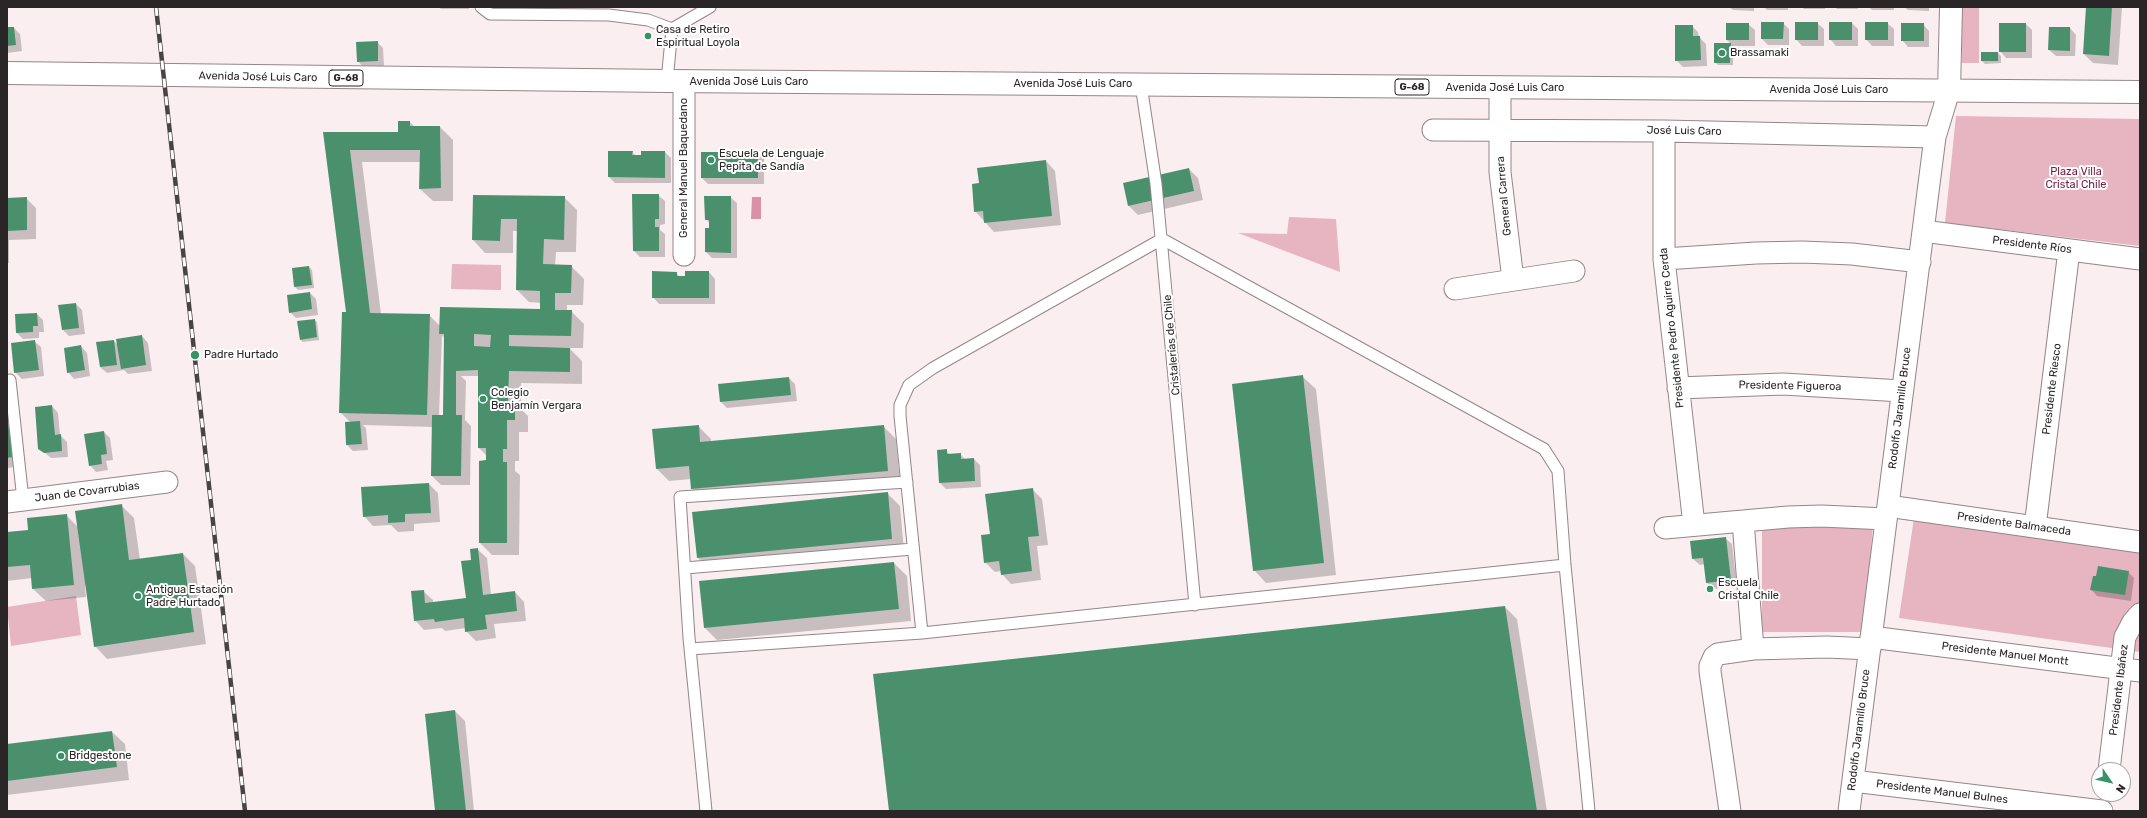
<!DOCTYPE html>
<meta charset="utf-8">
<style>
body{margin:0}
#map{position:relative;width:2147px;height:818px;overflow:hidden;background:#fbeef1;font-family:Rubik,sans-serif}
canvas{display:block}
.frame{position:absolute;inset:0;border:8px solid #2a2526;pointer-events:none}
.north{position:absolute;left:2091px;top:762px;width:40px;height:40px;box-sizing:border-box;background:#fff;border:1px solid #aaa8a8;border-radius:50%;rotate:124deg;font-size:11px;font-weight:700;line-height:16px;text-align:center;color:#2a2526}
.north::after{content:'';display:block;margin:auto;width:14px;height:18px;background:#389268;clip-path:polygon(50% 0,100% 100%,50% 72%,0 100%)}
</style>
<div id="map">
<canvas width="2147" height="818"></canvas>
<div class="frame"></div>
<div class="north">N</div>
</div>
<script>
const ctx = document.querySelector('canvas').getContext('2d');
ctx.lineJoin = 'round';
function fill(path, color) {
  ctx.fillStyle = color;
  ctx.fill(path, 'evenodd');
}
function poly(rows) {
  const path = new Path2D();
  for (const r of rows) {
    path.moveTo(r[0], r[1]);
    for (let i = 2; i < r.length; i += 2) path.lineTo(r[i], r[i + 1]);
  }
  return path;
}
function trace(path, color, width, dash) {
  ctx.strokeStyle = color;
  ctx.lineWidth = width;
  ctx.lineCap = dash ? 'butt' : 'round';
  ctx.setLineDash(dash || []);
  ctx.stroke(path);
}
function write(font, color, halo, rows, align = 'center') {
  ctx.font = font + ' Rubik,sans-serif';
  ctx.lineWidth = 4;
  ctx.setLineDash([]);
  ctx.textBaseline = 'middle';
  ctx.strokeStyle = halo;
  ctx.fillStyle = color;
  for (const [text, x, y, turn = 0] of rows) {
    ctx.save();
    ctx.translate(x, y);
    ctx.rotate((+turn || 0) * Math.PI / 180);
    ctx.textAlign = isNaN(turn) ? turn : align;
    if (halo) ctx.strokeText(text, 0, 0);
    ctx.fillText(text, 0, 0);
    ctx.restore();
  }
}
fill(poly([
 [1962,7,1979,7,1979,63,1962,63],
 [1956,116,2140,119,2140,246,1945,223],
 [1289,217,1336,219,1340,272,1238,233,1287,234],
 [452,264,501,265,501,290,451,289],
 [1914,518,2140,550,2140,652,1899,618],
 [1873,523,1865,632,1762,632,1762,524],
 [76,596,81,635,11,646,7,607]
]), '#e7b4c1');
fill(poly([
 [752,197,761,197,761,219,751,219]
]), '#da91a6');
fill(poly([
 [438,7,469,7,469,9,441,9],
 [1729,7,1754,7,1754,11,1733,10],
 [1764,7,1788,7,1788,10,1767,10],
 [1802,7,1825,7,1825,9,1804,9],
 [1835,7,1858,7,1858,9,1837,9],
 [1869,7,1894,7,1894,10,1872,10],
 [1904,7,1929,7,1929,11,1908,10],
 [2087,7,2122,7,2118,65,2093,63,2084,54],
 [1783,23,1789,29,1789,45,1768,45,1762,39],
 [1817,23,1824,29,1824,46,1802,46,1796,39],
 [1852,23,1858,29,1858,46,1836,46,1830,39],
 [1887,23,1894,29,1894,46,1872,46,1866,39],
 [1748,24,1755,30,1755,46,1733,46,1733,65,1718,65,1715,62,1730,43,1727,40],
 [1923,24,1929,31,1929,47,1908,47,1902,40],
 [2026,24,2032,30,2032,58,2006,58,2000,51],
 [1692,26,1698,32,1699,37,1706,44,1707,66,1683,67,1676,60],
 [7,28,14,28,20,34,22,51,7,53],
 [2070,28,2076,35,2075,56,2056,56,2049,50],
 [377,42,383,48,384,67,364,68,358,61],
 [1998,53,2001,56,2001,63,1985,64,1982,61],
 [410,122,415,127,440,127,453,140,453,201,433,201,420,189,420,162,362,162,381,314,429,315,440,326,541,310,541,303,529,302,517,290,518,231,513,231,513,253,485,253,473,240,474,196,564,197,577,210,576,252,556,252,555,266,571,266,584,279,583,305,567,305,567,311,571,311,584,324,583,348,569,348,582,361,582,384,521,383,521,409,528,416,528,432,519,432,519,461,515,461,515,471,520,475,519,555,492,555,480,543,487,461,487,456,479,448,479,376,461,376,466,381,465,420,471,426,470,485,441,485,432,476,433,427,363,425,366,428,368,450,353,451,347,445,351,423,340,412,347,313,324,133,399,133],
 [442,335,445,339,444,416,439,416],
 [632,152,636,156,665,152,671,158,671,183,615,183,609,177],
 [702,153,725,153,729,157,757,153,764,159,764,184,708,184,702,178],
 [1046,161,1055,171,1061,225,994,232,975,211],
 [1189,169,1198,178,1203,200,1138,215,1129,206],
 [633,195,658,195,665,201,665,224,660,225,660,230,665,234,665,257,640,257,634,251],
 [730,197,737,203,737,258,712,258,706,252,706,229,710,229,710,224,706,219],
 [26,198,36,208,36,239,9,240,9,263,7,263,7,199],
 [309,267,312,270,314,288,298,290,295,287],
 [709,272,715,279,715,304,659,304,653,297,676,273,680,277],
 [310,293,316,299,318,315,296,318,290,312],
 [76,304,82,310,85,334,69,336,63,330],
 [37,314,43,320,44,332,39,332,39,338,23,339,17,333,16,315],
 [314,320,317,322,319,340,303,342,300,339],
 [142,336,148,343,152,371,128,374,124,370,107,373,100,367,114,341,118,345],
 [34,341,41,347,44,376,22,379,15,372],
 [81,346,87,353,90,376,74,379,68,372],
 [1303,377,1316,389,1336,575,1266,583,1254,570],
 [789,378,795,384,797,401,727,408,721,402],
 [52,406,58,413,60,435,67,442,68,457,51,458,39,448],
 [7,417,18,427,22,466,7,468],
 [698,426,711,439,711,442,883,426,896,439,900,483,705,502,692,489,691,479,669,481,657,469],
 [104,432,110,438,113,460,106,461,108,470,96,472,90,465],
 [946,451,951,455,960,454,965,459,974,459,980,465,981,487,946,489,940,483],
 [429,484,438,493,440,522,414,524,414,531,398,532,391,525,373,526,364,516],
 [1033,490,1042,499,1048,545,1037,546,1041,580,1011,584,1002,574,1001,571,995,572,985,562,991,535],
 [887,493,900,506,904,551,710,570,698,558],
 [121,505,134,518,140,560,183,554,195,566,206,644,107,659,95,646,86,585,85,586,86,597,46,601,33,589,32,578,7,581,7,533,29,531,66,515,78,527],
 [1725,538,1732,544,1737,586,1713,589,1707,583,1705,564,1700,565,1693,559],
 [477,549,487,558,491,595,515,592,524,602,526,621,494,624,496,638,476,641,466,631,466,628,445,631,442,628,424,630,415,620,423,591,433,600,433,603,467,599,472,560],
 [894,563,907,576,911,621,717,640,705,628],
 [2128,572,2134,578,2131,601,2097,596,2091,589],
 [1505,607,1517,619,1547,811,890,811],
 [455,711,465,721,474,811,437,811],
 [112,732,125,744,129,780,7,795,7,745]
]), '#0003');
fill(poly([
 [2086,7,2112,7,2109,56,2083,54],
 [1761,22,1784,22,1783,39,1761,39],
 [1795,22,1818,22,1818,40,1795,40],
 [1829,22,1852,22,1852,40,1829,40],
 [1865,22,1888,22,1888,40,1865,40],
 [1726,23,1749,23,1749,40,1726,40],
 [1901,23,1924,23,1924,41,1901,41],
 [1999,23,2026,23,2026,52,1999,52],
 [1675,25,1693,25,1693,36,1700,36,1701,60,1675,61],
 [7,27,14,27,16,45,7,46],
 [2049,27,2070,27,2070,51,2048,50],
 [378,41,378,61,357,62,356,42],
 [1714,43,1731,43,1730,63,1714,63],
 [1981,52,1998,52,1998,61,1981,61],
 [398,121,410,121,410,126,440,126,441,188,419,189,420,150,350,150,370,313,430,314,427,415,339,413,342,312,346,312,323,132,398,132],
 [608,151,633,151,632,155,641,155,641,151,665,151,665,178,608,177],
 [701,152,725,152,725,156,734,156,734,152,758,152,758,178,701,178],
 [1046,160,1052,216,984,223,983,211,974,212,972,184,979,183,977,168],
 [1189,168,1194,191,1128,206,1123,183],
 [632,194,659,194,659,219,655,219,655,227,659,227,659,251,633,251],
 [473,195,565,196,564,240,544,239,543,264,572,265,571,293,555,293,555,310,572,310,571,336,509,335,509,346,570,348,570,372,509,371,508,402,515,402,515,420,507,420,507,449,503,449,503,462,507,462,507,543,479,543,479,461,486,460,486,448,478,448,478,370,456,371,456,415,462,415,461,476,431,476,432,415,443,415,444,334,439,334,440,307,540,309,540,291,516,290,517,219,501,219,500,241,472,240],
 [474,334,491,335,490,347,474,346],
 [704,196,731,196,731,253,705,252,705,228,709,228,709,220,705,220],
 [27,197,27,230,7,231,7,198],
 [309,266,312,285,294,287,292,268],
 [652,271,677,272,677,276,685,276,685,271,709,271,709,298,652,298],
 [310,292,312,309,289,313,287,295],
 [76,303,79,328,62,330,58,305],
 [37,313,38,326,33,326,33,332,16,333,15,314],
 [315,319,317,337,300,340,297,321],
 [142,335,146,365,121,369,116,339],
 [35,340,39,370,14,373,11,343],
 [114,340,117,365,100,367,96,342],
 [81,345,85,370,67,373,64,348],
 [1303,375,1324,563,1253,571,1232,384],
 [789,377,791,395,720,402,718,384],
 [52,405,55,435,61,434,62,451,44,453,38,449,35,407],
 [7,416,13,457,7,458],
 [360,421,362,444,346,445,345,422],
 [699,425,700,442,884,425,888,471,691,489,689,466,656,469,652,429],
 [104,431,107,454,101,455,102,464,89,466,84,434],
 [947,449,947,454,961,453,961,459,974,458,975,481,939,483,937,450],
 [429,483,431,513,405,514,405,522,388,523,388,515,363,517,361,487],
 [1033,488,1039,536,1028,537,1032,571,1001,575,999,561,984,563,981,535,990,534,985,494],
 [888,492,892,539,697,558,692,512],
 [122,504,129,560,183,553,194,632,94,647,75,511],
 [67,514,74,585,32,589,30,565,7,567,7,532,28,530,27,518],
 [1726,537,1731,580,1706,583,1703,558,1692,559,1690,541],
 [478,548,483,595,515,591,517,611,485,615,487,629,465,632,464,618,435,622,434,619,414,621,411,591,424,590,425,603,466,598,461,561,471,560,470,549],
 [894,562,899,609,704,628,699,581],
 [2098,566,2129,571,2125,595,2090,590,2093,576,2096,576],
 [1505,606,1537,811,889,811,873,674],
 [455,710,466,811,435,811,425,714],
 [112,731,117,767,7,781,7,744]
]), '#4a906d');
const lane = poly([
 [481,7,490,14,609,15,648,20,672,29,710,7],
 [667,81,672,29],
 [1141,85,1156,184,1195,605],
 [10,380,23,500],
 [685,568,913,549],
 [922,633,900,416,900,405,909,385,933,368,1162,239,1544,449,1558,471,1565,565,1589,811],
 [690,649,922,633,1565,565],
 [706,811,689,638,680,497,907,482]
]);
const street = poly([
 [1500,87,1500,172,1513,280],
 [1433,130,1664,131,1935,137],
 [1664,131,1664,259,1694,525],
 [1923,231,2140,259],
 [684,255,684,81],
 [1664,259,1756,253,1802,252,1852,254,1920,262],
 [1455,289,1574,271],
 [1678,388,1783,384,1902,391],
 [7,502,167,482],
 [1888,506,2140,542],
 [1743,521,1753,649],
 [2035,527,2069,250],
 [1665,528,1788,517,1822,516,1886,519],
 [1871,637,2140,671],
 [2109,770,2125,637,2133,622,2140,614],
 [1853,781,2102,811],
 [1730,811,1710,671,1710,666,1714,657,1718,654,1753,649,1827,647,1870,649],
 [1849,811,1935,137,1949,91]
]);
const secondary = poly([
 [1949,91,1951,7]
]);
const primary = poly([
 [7,73,667,81,2140,92]
]);
trace(lane, '#928689', 13);
trace(street, '#928689', 23);
trace(secondary, '#928689', 24);
trace(primary, '#928689', 24);
trace(lane, '#fff', 11);
trace(street, '#fff', 21);
trace(secondary, '#fff', 22);
trace(primary, '#fff', 22);
const rail = poly([
 [156,7,245,811]
]);
trace(rail, '#494345', 4.5);
trace(rail, '#fff', 3, [9]);
for (const [x, y, r, color] of [
 [648,36,4,"#389268"],
 [1722,53,4,"#389268"],
 [711,160,4,"#389268"],
 [195,355,5,"#389268"],
 [483,399,4,"#389268"],
 [1710,589,4,"#389268"],
 [138,596,4,"#389268"],
 [61,756,4,"#389268"]
]) {
  const dot = new Path2D();
  dot.arc(x, y, r, 0, 2 * Math.PI);
  ctx.fillStyle = color;
  ctx.fill(dot);
  trace(dot, '#fff', 1.5);
}
for (const [x, y, w] of [
 [346,78,34],
 [1412,87,34]
]) {
  const box = new Path2D();
  box.roundRect(x - w / 2, y - 8, w, 16, 3);
  ctx.fillStyle = '#fff';
  ctx.fill(box);
  trace(box, '#2a2526', 1);
}
write('bold 10px', '#2a2526', null, [
 ["G-68",346,78],
 ["G-68",1412,87]
]);
write('11px', '#2a2526', '#fff', [
 ["Casa de Retiro",656,30],
 ["Espiritual Loyola",656,43],
 ["Brassamaki",1730,53],
 ["Escuela de Lenguaje",719,154],
 ["Pepita de Sandía",719,167],
 ["Padre Hurtado",204,355],
 ["Colegio",491,393],
 ["Benjamín Vergara",491,406],
 ["Escuela",1718,583],
 ["Cristal Chile",1718,596],
 ["Antigua Estación",146,590],
 ["Padre Hurtado",146,603],
 ["Bridgestone",69,756]
], 'left');
write('11px', '#2a2526', '#fff', [
 ["Avenida José Luis Caro",258,77,1],
 ["Avenida José Luis Caro",749,82],
 ["Avenida José Luis Caro",1073,84],
 ["Avenida José Luis Caro",1505,88],
 ["Avenida José Luis Caro",1829,90],
 ["José Luis Caro",1684,131,1],
 ["General Manuel Baquedano",684,168,-90],
 ["General Carrera",1504,196,-95],
 ["Presidente Ríos",2032,245,7],
 ["Presidente Pedro Aguirre Cerda",1672,328,-96],
 ["Cristalerías de Chile",1172,345,-95],
 ["Presidente Figueroa",1790,386,1],
 ["Presidente Riesco",2052,389,-83],
 ["Rodolfo Jaramillo Bruce",1900,408,-83],
 ["Juan de Covarrubias",87,492,-7],
 ["Presidente Balmaceda",2014,524,8],
 ["Presidente Manuel Montt",2005,654,7],
 ["Presidente Ibáñez",2119,690,-83],
 ["Rodolfo Jaramillo Bruce",1859,730,-83],
 ["Presidente Manuel Bulnes",1942,792,7]
]);
write('11px', '#752041', '#fff', [
 ["Plaza Villa",2076,172],
 ["Cristal Chile",2076,185]
]);
</script>
